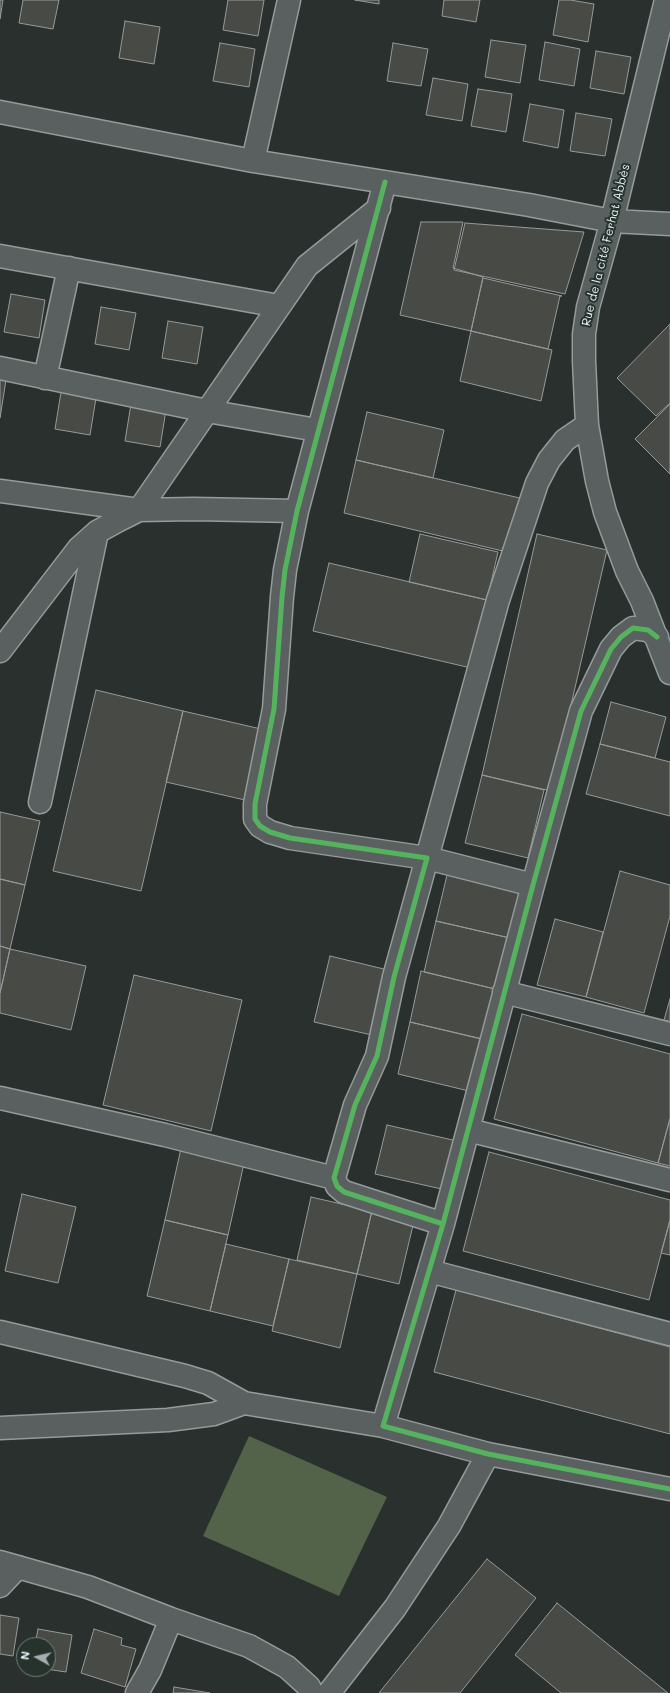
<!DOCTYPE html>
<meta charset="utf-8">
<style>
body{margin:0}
#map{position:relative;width:670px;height:1693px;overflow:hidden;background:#29302d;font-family:Mali,sans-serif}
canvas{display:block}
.north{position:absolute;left:16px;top:1637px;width:40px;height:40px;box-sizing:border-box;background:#26332d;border:1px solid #747f7e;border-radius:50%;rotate:278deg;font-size:11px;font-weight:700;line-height:16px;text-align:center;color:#e8f1f8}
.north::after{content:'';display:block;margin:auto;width:14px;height:18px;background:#a5adb1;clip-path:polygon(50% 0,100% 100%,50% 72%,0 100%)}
</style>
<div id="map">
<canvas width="670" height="1693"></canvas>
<div class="north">N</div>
</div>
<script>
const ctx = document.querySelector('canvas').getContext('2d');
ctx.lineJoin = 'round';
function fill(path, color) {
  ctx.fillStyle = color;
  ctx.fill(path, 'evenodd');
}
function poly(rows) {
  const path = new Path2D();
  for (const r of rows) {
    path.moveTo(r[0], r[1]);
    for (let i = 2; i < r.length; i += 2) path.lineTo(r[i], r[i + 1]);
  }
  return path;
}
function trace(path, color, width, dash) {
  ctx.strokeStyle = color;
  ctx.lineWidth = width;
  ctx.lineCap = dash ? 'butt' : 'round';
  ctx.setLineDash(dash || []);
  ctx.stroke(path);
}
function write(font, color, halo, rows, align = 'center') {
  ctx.font = font + ' Mali,sans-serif';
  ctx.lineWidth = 4;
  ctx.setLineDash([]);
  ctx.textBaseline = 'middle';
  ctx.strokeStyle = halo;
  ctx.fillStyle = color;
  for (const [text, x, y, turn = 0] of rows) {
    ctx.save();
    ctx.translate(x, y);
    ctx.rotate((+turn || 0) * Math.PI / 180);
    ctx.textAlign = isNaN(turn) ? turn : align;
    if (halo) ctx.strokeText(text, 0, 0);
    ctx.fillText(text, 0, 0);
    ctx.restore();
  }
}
fill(poly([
 [249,1436,387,1497,339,1596,203,1536]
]), '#536349');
const building = poly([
 [0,0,3,0,0,19,0,0],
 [23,0,59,0,53,29,19,23,23,0],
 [228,0,264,0,258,36,223,30,228,0],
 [355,0,379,0,379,4,355,0],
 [444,0,480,0,476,22,442,16,444,0],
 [559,0,570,0,594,4,588,42,553,35,559,0],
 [125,21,160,27,154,64,119,58,125,21],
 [491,40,526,45,520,83,485,77,491,40],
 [545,42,580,49,574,86,539,80,545,42],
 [220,43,255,49,249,87,213,81,220,43],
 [393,43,428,49,421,86,387,81,393,43],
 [596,51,631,57,624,94,590,88,596,51],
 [433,78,468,84,462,121,426,115,433,78],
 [478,89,512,94,506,132,471,126,478,89],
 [530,104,564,110,558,148,523,141,530,104],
 [576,113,612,119,605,156,570,151,576,113],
 [421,222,463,222,453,268,483,277,471,331,400,315,421,222],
 [465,223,584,232,565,294,454,270,465,223],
 [483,278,562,296,560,296,548,349,471,331,483,278],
 [11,294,45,300,39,338,4,332,11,294],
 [101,307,136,313,129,350,95,344,101,307],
 [168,321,203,327,197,364,162,358,168,321],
 [670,324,670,403,656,416,617,378,670,324],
 [471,331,552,350,541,401,460,381,471,331],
 [0,379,6,380,0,418,0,379],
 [61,392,96,398,90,435,55,429,61,392],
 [131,404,166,410,160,447,125,441,131,404],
 [670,404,670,474,635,439,670,404],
 [367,412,444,430,433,478,356,460,367,412],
 [356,460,524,499,511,553,344,513,356,460],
 [420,534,498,552,487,600,409,582,420,534],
 [537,534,607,550,551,791,482,775,537,534],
 [329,563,487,600,471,668,313,631,329,563],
 [96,690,183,711,141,891,53,871,96,690],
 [611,702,666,717,655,758,600,744,611,702],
 [183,711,261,729,245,800,166,782,183,711],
 [600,744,670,762,670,816,586,794,600,744],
 [482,775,544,790,528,858,465,843,482,775],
 [0,812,40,821,25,885,0,879,0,812],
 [448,871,526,890,514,939,436,921,448,871],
 [620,871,670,885,670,916,644,1013,586,997,620,871],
 [0,879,25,885,10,949,0,946,0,879],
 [555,919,603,932,586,997,537,985,555,919],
 [436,921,510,938,499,990,424,972,436,921],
 [0,946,10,949,0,993,0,946],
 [10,949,86,966,71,1030,0,1013,0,993,10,949],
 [330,956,388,970,372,1035,314,1022,330,956],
 [421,971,499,990,487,1040,410,1022,421,971],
 [134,975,242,1000,211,1131,103,1105,134,975],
 [670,999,670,1022,664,1020,670,999],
 [522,1014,670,1054,670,1118,658,1163,494,1119,522,1014],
 [410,1022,481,1039,469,1091,398,1074,410,1022],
 [670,1119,670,1166,658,1163,670,1119],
 [387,1125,457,1141,446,1190,375,1174,387,1125],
 [182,1144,245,1159,228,1235,165,1220,182,1144],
 [489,1152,670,1200,670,1220,649,1300,463,1251,489,1152],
 [22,1194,76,1207,58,1283,5,1271,22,1194],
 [311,1197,372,1211,357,1274,297,1260,311,1197],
 [372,1211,414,1221,399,1284,357,1274,372,1211],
 [165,1220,228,1235,210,1311,147,1296,165,1220],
 [670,1220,670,1255,661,1253,670,1220],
 [226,1244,289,1259,273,1326,210,1311,226,1244],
 [289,1259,357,1274,340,1348,272,1331,289,1259],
 [456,1290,670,1347,670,1434,434,1372,456,1290],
 [487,1559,536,1598,460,1693,379,1693,487,1559],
 [557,1603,668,1693,561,1693,515,1655,557,1603],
 [0,1615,19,1618,13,1656,0,1654,0,1615],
 [38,1629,72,1635,66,1672,46,1669,48,1669,48,1645,35,1645,38,1629],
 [94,1629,122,1638,121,1645,136,1649,125,1687,81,1673,94,1629],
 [174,1687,210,1693,173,1693,174,1687]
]);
fill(building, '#484a46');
trace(building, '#959a9a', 1);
const minor = poly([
 [666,0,612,221,588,307,584,334,584,361,587,425,597,481,605,512,627,571,642,601,670,673],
 [0,112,253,161,529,205,612,221,670,224],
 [253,161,289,0],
 [385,182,297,511,285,570,282,597,274,709,255,804,255,819,260,826,270,832,290,838,427,858,394,977,377,1056,355,1105,334,1178,337,1186,344,1192,443,1224],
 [0,256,279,306],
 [0,368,207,411,317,430],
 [45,378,69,268],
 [0,491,139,510,307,266,379,208],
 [657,637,648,630,633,628,621,637,611,649,581,711,533,885,443,1224,383,1426,488,1454,670,1489],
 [0,651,79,548,97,532,117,521,139,510,194,509,297,511],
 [40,802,97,532],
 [533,885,427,858,498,600,537,483,549,460,565,440,587,425],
 [504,992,670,1034],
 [0,1098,165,1135,334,1178],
 [468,1130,670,1180],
 [429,1271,670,1334],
 [0,1332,185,1376,208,1383,244,1403,383,1426],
 [0,1428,168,1420,214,1414,244,1403],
 [0,1562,88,1587,171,1619,249,1646,287,1667,309,1687,312,1693],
 [0,1586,18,1567],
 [137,1693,150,1670,171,1619],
 [329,1693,395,1608,449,1526,488,1454]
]);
trace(minor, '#959a9a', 25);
trace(minor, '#5a6060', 22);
trace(poly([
 [385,182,297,511,285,570,282,597,274,709,255,804,255,819,260,826,270,832,290,838,427,858,394,977,377,1056,355,1105,334,1178,337,1186,344,1192,443,1224],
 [657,637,648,630,633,628,621,637,611,649,581,711,533,885,443,1224,383,1426,488,1454,670,1489]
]), '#56b35d', 5);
write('12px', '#e8f1f8', '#26332d', [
 ["Rue de la cité Ferhat Abbès",606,245,-76]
]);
</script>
